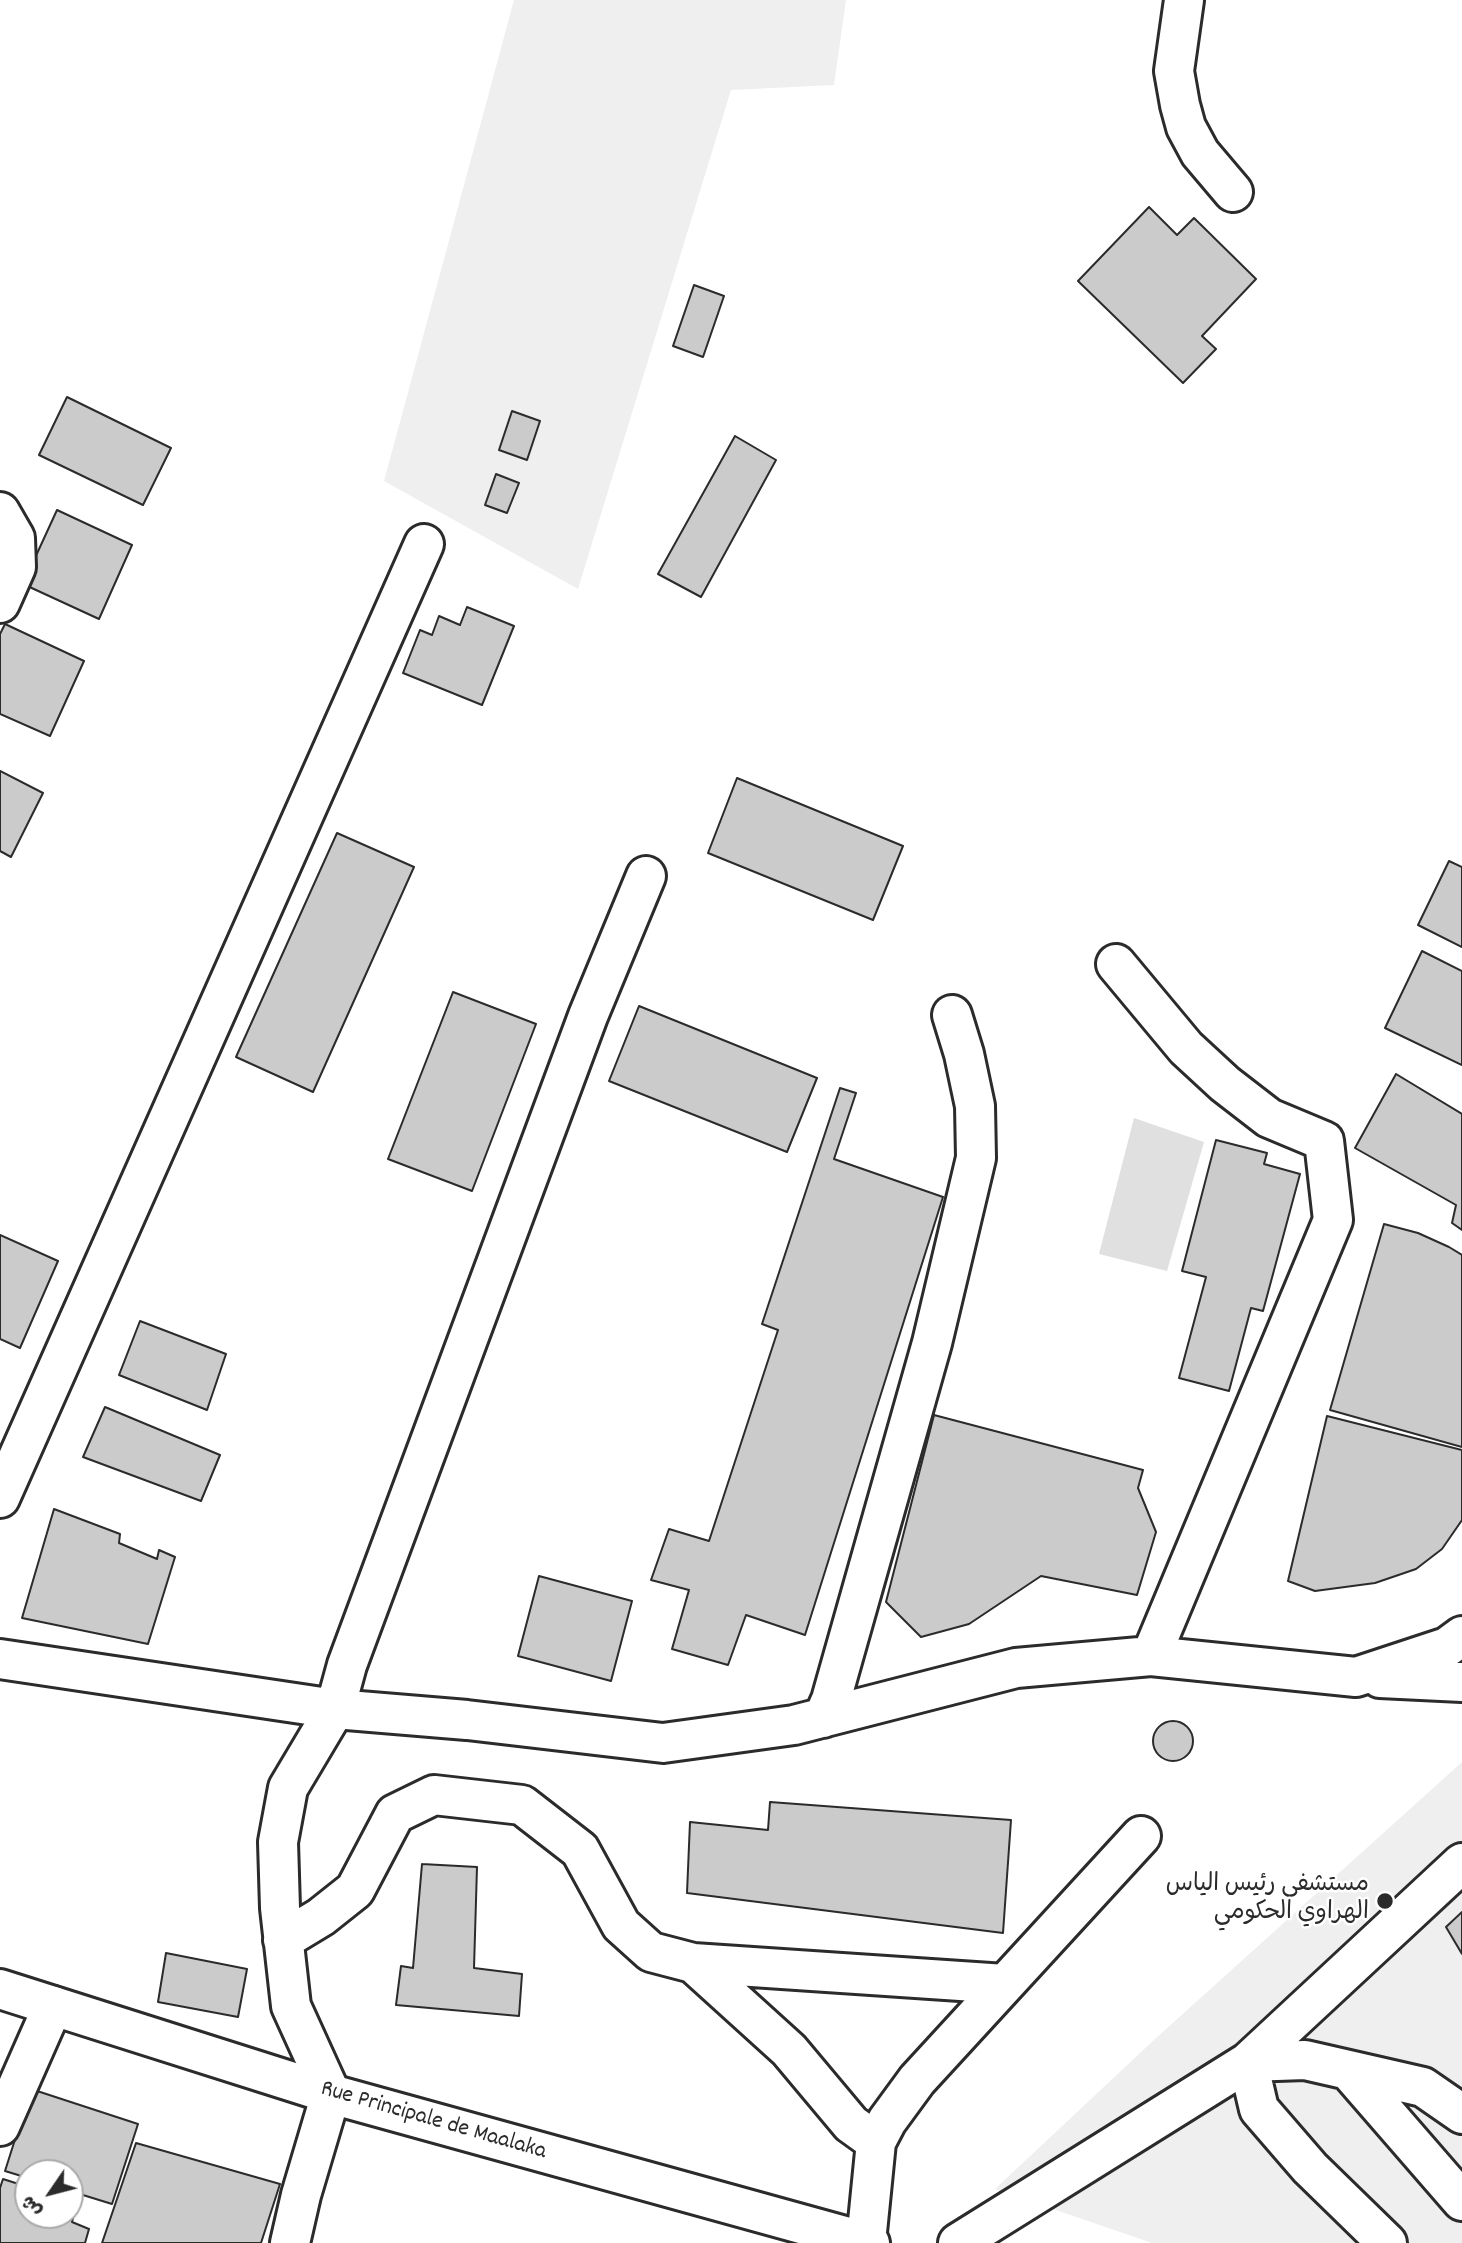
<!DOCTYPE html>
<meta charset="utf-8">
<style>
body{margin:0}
#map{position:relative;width:1462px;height:2243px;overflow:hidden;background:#fff;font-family:Dekko,"Playpen Sans Arabic",sans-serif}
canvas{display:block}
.north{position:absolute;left:14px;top:2159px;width:70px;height:70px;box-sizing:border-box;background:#fff;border:2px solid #aaa;border-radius:50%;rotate:235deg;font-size:19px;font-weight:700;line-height:28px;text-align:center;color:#2b2b2b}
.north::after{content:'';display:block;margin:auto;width:24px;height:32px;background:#2b2b2b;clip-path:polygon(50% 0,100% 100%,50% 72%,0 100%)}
</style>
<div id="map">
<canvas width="1462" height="2243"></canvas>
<div class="north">ش</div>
</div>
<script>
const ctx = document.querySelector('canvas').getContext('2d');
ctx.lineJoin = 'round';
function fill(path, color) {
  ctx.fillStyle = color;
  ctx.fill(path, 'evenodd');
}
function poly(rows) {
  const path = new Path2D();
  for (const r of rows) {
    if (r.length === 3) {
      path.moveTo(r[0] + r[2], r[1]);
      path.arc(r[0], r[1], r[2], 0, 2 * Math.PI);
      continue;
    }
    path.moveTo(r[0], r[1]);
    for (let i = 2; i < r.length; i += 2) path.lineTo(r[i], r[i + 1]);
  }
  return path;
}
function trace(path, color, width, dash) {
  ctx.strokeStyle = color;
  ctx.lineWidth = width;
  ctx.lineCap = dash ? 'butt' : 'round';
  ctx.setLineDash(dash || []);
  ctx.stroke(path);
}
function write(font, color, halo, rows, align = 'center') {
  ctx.font = font + ' Dekko,"Playpen Sans Arabic",sans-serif';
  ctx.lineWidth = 5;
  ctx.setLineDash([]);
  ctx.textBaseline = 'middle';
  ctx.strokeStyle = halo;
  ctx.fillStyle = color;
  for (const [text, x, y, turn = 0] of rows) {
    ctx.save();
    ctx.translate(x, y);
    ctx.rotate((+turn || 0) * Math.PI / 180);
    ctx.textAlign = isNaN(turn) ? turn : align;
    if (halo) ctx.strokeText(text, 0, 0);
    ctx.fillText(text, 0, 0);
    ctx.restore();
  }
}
fill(poly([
 [514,0,846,0,834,85,731,90,578,589,384,481],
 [1462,1762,1462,2243,1152,2243,995,2189,1155,2039]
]), '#efefef');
fill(poly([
 [1134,1118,1204,1142,1167,1271,1099,1254]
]), '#e0e0e0');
const building = poly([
 [1149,207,1177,235,1194,218,1256,279,1202,336,1216,349,1183,383,1078,281,1149,207],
 [694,285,724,296,703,357,673,346,694,285],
 [67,397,171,448,143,505,39,455,67,397],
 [512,411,540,421,527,460,499,450,512,411],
 [735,436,776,460,701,597,658,574,735,436],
 [496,474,519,483,507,513,485,505,496,474],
 [57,510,132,545,99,619,23,584,57,510],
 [467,607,514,626,482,705,403,673,420,630,432,635,439,616,460,625,467,607],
 [5,624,84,661,50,736,0,714,0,634,5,624],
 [0,771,43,793,11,857,0,851,0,771],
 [737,778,903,846,873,920,708,853,737,778],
 [337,833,414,867,313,1092,236,1057,337,833],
 [1449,861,1462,867,1462,947,1418,925,1449,861],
 [1422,951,1462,971,1462,1065,1385,1028,1422,951],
 [453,992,536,1024,472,1191,388,1159,453,992],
 [639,1006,817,1078,787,1152,609,1081,639,1006],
 [1396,1074,1462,1114,1462,1230,1452,1223,1456,1205,1355,1148,1396,1074],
 [840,1088,856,1093,834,1159,943,1197,805,1635,746,1615,728,1665,672,1649,689,1590,651,1580,669,1529,709,1541,778,1330,762,1324,840,1088],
 [1216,1140,1267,1153,1264,1164,1300,1174,1263,1311,1251,1308,1229,1391,1179,1378,1206,1277,1182,1271,1216,1140],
 [1384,1224,1418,1233,1449,1247,1462,1255,1462,1447,1330,1410,1384,1224],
 [0,1235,58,1261,20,1348,0,1339,0,1235],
 [140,1321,226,1354,207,1410,119,1375,140,1321],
 [105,1407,220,1455,201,1501,83,1457,105,1407],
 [934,1415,1143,1470,1138,1488,1156,1532,1137,1595,1041,1576,969,1624,921,1637,886,1602,934,1415],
 [1327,1416,1462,1450,1462,1520,1442,1549,1416,1569,1375,1583,1315,1591,1288,1581,1327,1416],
 [54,1509,120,1534,119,1543,157,1559,159,1550,175,1557,148,1644,22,1618,54,1509],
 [539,1576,632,1601,611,1681,518,1656,539,1576],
 [1173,1741,20],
 [770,1802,1011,1820,1003,1933,687,1893,690,1822,768,1830,770,1802],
 [422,1864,477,1867,474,1968,522,1974,519,2016,396,2005,401,1966,413,1968,422,1864],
 [1462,1912,1462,1954,1446,1927,1462,1912],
 [166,1953,247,1969,238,2017,158,2002,166,1953],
 [31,2089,138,2124,112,2204,70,2191,70,2173,28,2173,28,2178,5,2171,31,2089],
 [136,2143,280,2184,261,2243,102,2243,136,2143],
 [3,2179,28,2187,28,2215,70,2215,70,2199,77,2202,72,2222,89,2229,85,2243,0,2243,0,2188,3,2179]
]);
fill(building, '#cbcbcb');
trace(building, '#2b2b2b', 2);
const minor = poly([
 [1184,0,1174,71,1180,105,1186,127,1200,153,1233,192],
 [0,512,15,538,16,567,0,603],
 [1116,964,1186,1048,1225,1084,1269,1118,1324,1141,1333,1220,1151,1656],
 [0,1498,424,544],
 [0,1659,335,1709,467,1720,663,1743,794,1725,1016,1668,1151,1656,1356,1677,1447,1647,1462,1636],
 [1380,1678,1462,1682],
 [823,1718,831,1700,932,1343,976,1158,975,1106,964,1054,952,1015],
 [283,1940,321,1917,355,1890,395,1814,434,1795,522,1805,580,1850,621,1925,651,1952,693,1963,1005,1984],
 [693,1963,789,2050,851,2124,876,2142],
 [1350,2072,1462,2201],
 [0,2126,53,2006],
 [866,2242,876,2142,887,2121,917,2080,1141,1836],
 [290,2243,301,2195,331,2094,291,2006,280,1908,278,1842,288,1788,335,1709,347,1665,588,1016,646,876],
 [958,2243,1248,2062,1462,1863],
 [1387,2243,1310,2168,1259,2109,1248,2062,1305,2060,1423,2087,1462,2114]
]);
const major = poly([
 [0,1989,331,2094,870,2243]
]);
trace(minor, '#2b2b2b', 44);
trace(major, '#2b2b2b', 44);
trace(minor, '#fff', 38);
trace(major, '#fff', 38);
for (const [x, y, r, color] of [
 [1385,1901,9,"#2b2b2b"]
]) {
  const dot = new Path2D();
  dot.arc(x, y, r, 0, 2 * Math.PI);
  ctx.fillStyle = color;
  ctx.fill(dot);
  trace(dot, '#fff', 2.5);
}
write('24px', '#2b2b2b', '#fff', [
 ["مستشفى رئيس الياس",1369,1887],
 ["الهراوي الحكومي",1369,1915]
], 'right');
write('24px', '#2b2b2b', '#fff', [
 ["Rue Principale de Maalaka",433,2122,16]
]);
</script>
